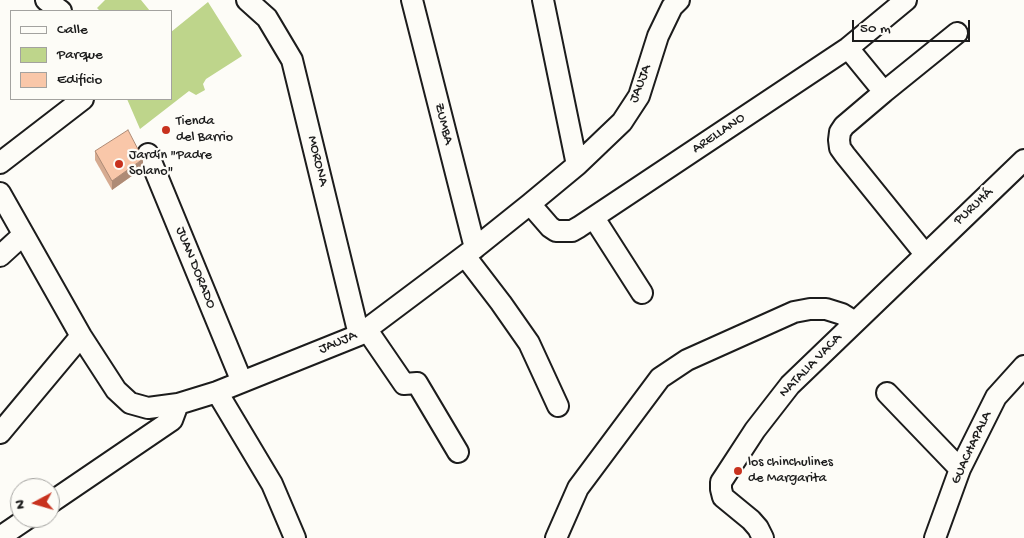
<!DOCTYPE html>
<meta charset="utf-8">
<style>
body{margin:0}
#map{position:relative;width:1024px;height:538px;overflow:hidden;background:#fdfcf7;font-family:"Gochi Hand",sans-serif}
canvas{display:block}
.legend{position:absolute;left:10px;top:10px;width:162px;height:90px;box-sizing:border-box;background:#fdfcf7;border:1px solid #a3a29f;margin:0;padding:6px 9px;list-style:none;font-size:15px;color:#1c1c1c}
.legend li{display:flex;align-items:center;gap:10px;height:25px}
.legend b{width:25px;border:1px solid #a3a29f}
.north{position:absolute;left:10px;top:478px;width:50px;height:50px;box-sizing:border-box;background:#fdfcf7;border:1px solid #a3a29f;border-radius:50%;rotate:264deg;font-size:14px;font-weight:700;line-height:20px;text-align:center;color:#1c1c1c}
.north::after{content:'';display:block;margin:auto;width:18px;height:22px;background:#c8321e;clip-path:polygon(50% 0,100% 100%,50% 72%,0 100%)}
.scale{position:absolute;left:852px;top:20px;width:118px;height:22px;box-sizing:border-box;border:2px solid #1c1c1c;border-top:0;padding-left:6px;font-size:15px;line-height:18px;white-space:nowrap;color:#1c1c1c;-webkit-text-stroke:4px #fdfcf7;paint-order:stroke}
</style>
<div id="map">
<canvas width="1024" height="538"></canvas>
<ul class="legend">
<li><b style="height:6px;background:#fdfcf7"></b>Calle</li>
<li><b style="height:14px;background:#bed58b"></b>Parque</li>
<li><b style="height:14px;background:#f9c7a9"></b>Edificio</li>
</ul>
<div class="north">N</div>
<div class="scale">50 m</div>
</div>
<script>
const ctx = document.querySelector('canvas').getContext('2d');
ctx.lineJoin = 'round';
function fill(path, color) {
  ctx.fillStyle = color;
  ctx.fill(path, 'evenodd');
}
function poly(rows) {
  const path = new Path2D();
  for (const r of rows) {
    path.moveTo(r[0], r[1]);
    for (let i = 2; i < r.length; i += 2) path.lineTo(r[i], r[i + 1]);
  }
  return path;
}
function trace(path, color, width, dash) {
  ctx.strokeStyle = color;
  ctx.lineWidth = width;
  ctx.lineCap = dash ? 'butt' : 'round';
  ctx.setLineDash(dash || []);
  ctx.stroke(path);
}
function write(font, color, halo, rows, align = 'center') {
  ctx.font = font + ' "Gochi Hand",sans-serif';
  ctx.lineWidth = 4.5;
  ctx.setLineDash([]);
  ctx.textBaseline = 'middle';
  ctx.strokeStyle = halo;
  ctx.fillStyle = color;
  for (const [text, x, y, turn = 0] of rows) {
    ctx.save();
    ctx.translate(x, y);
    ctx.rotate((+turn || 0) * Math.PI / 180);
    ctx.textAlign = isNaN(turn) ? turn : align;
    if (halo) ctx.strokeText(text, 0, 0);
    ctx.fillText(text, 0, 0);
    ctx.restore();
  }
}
fill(poly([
 [105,0,141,0,150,11,100,11,97,8],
 [208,2,242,56,206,79,203,84,205,90,196,95,189,91,140,129,127,99,171,99,171,32]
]), '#bed58b');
const minor = poly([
 [46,0,61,11],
 [247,0,267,18,292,60,359,335],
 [412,0,475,248],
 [543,0,577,165],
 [848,48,884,92],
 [148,154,242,382],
 [0,163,83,99],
 [0,193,81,336,116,390,130,403,148,408,178,404,217,392,359,335,475,248,530,204,577,165,622,122,639,96,658,36,672,7,679,0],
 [530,204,550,227,556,231,572,231,579,227,848,48,906,0],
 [594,218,642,293],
 [925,254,845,155,840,148,839,140,840,132,844,126,884,92,957,33],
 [0,256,23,235],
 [465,256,501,303,529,343,558,406],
 [367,330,404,384,417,383,458,452],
 [217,392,272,484,295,538],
 [887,393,960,469],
 [0,433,81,336],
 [50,503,172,420,178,404],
 [0,537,28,518],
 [556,538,578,488,660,378,687,360,794,312,810,309,826,309,842,314,855,322],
 [763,538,758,528,751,520,723,497,721,489,721,482,725,476,755,430,790,385,1024,160],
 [935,538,960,469,996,397,1024,366]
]);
trace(minor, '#1c1c1c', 24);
trace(minor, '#fdfcf7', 20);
fill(poly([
 [95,151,143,168,112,190,95,160]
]), '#d6ab91');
fill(poly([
 [143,159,143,168,112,190,112,181]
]), '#ae8b76');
const building = poly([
 [128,130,143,159,112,181,95,151,128,130]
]);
fill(building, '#f9c7a9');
trace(building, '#ae8b76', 1);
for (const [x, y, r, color] of [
 [166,130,5,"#c8321e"],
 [119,164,5,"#c8321e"],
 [738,471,5,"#c8321e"]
]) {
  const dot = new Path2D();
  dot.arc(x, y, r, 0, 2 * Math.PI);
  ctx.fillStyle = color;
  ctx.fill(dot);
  trace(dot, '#fdfcf7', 2);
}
write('14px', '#1c1c1c', '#fdfcf7', [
 ["JAUJA",641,84,-69],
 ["ZUMBA",443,124,76],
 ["ARELLANO",719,134,-34],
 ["MORONA",317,161,76],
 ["PURUHÁ",974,207,-43],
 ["JUAN DORADO",195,268,68],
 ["JAUJA",338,343,-23],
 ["NATALIA VACA",811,366,-46],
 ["GUACHAPALA",972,448,-65]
]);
write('14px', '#1c1c1c', '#fdfcf7', [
 ["Tienda",176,122],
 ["del Barrio",176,138],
 ["Jardín \"Padre",129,156],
 ["Solano\"",129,172],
 ["los chinchulines",748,463],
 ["de Margarita",748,479]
], 'left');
</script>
